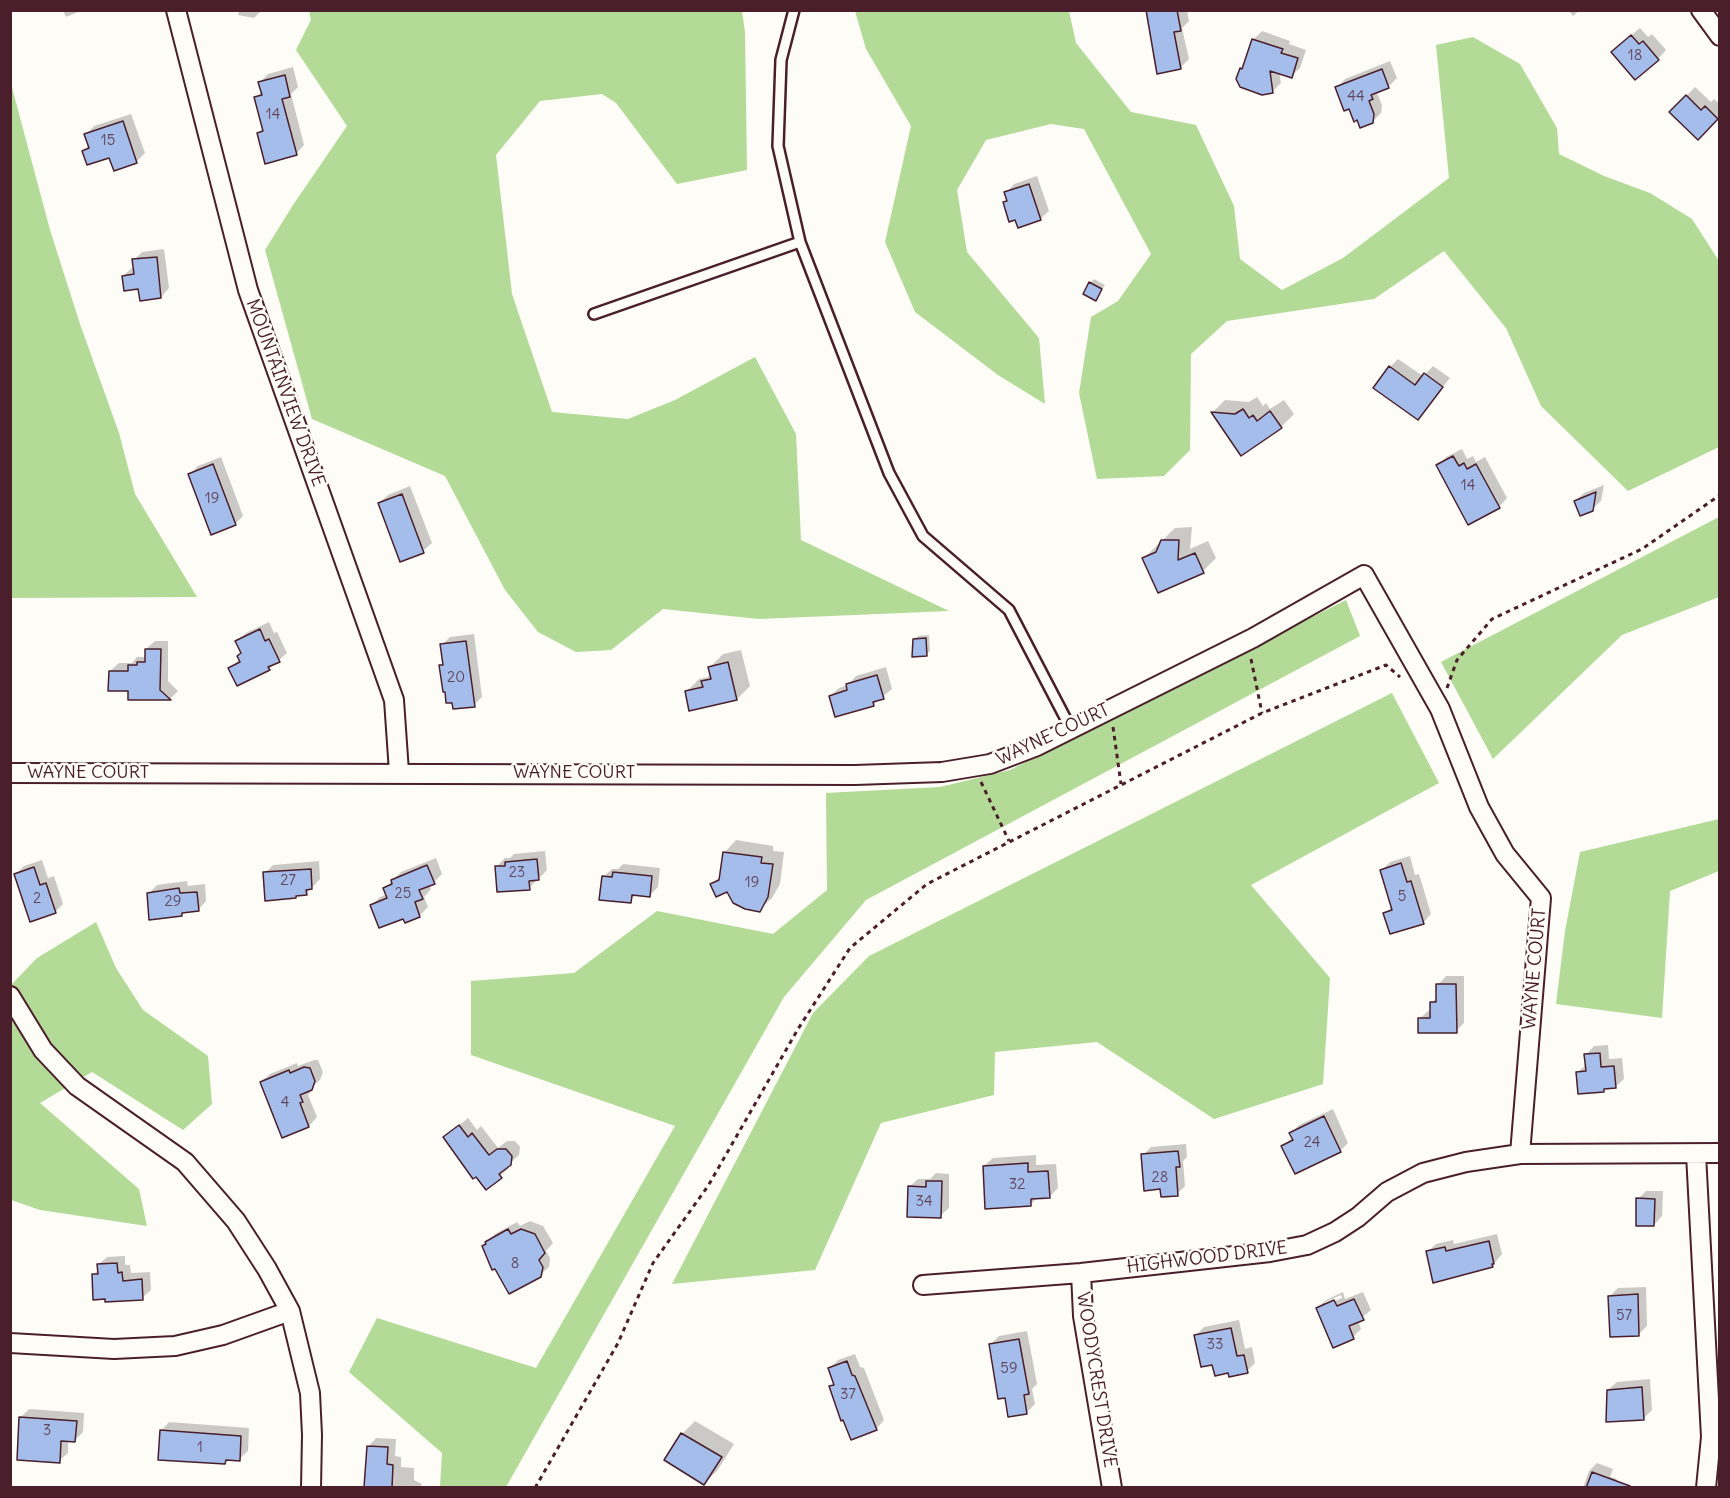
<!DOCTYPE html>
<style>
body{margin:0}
#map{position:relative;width:1730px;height:1498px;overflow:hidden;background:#fdfcf7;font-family:Delius,sans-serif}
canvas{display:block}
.frame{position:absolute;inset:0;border:12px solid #4a1f2b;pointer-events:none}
</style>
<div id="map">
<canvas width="1730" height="1498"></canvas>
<div class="frame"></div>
</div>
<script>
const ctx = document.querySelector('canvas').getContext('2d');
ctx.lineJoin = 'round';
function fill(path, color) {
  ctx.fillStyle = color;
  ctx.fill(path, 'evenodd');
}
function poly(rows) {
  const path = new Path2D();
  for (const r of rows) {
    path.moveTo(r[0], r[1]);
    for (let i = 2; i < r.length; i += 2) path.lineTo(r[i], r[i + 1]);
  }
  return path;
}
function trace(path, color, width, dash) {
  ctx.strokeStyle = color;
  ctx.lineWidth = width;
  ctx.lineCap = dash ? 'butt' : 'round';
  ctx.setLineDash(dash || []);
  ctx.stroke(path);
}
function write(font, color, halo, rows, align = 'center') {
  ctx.font = font + ' Delius,sans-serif';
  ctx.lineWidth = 5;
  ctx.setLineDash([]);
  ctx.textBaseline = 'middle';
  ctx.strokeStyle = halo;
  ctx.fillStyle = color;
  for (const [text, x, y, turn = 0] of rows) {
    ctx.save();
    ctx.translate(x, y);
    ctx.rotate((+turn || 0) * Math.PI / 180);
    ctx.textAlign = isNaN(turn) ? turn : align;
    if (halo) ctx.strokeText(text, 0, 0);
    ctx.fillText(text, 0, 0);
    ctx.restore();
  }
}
fill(poly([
 [309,11,742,11,745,32,747,170,677,184,616,103,602,94,540,101,496,155,512,294,552,412,628,419,675,400,755,357,796,434,801,540,949,611,759,619,663,609,611,650,576,652,538,632,505,590,445,476,312,419,265,250,293,205,347,126,296,50,311,20],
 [855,11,1069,11,1076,43,1131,112,1196,125,1234,206,1240,259,1282,290,1343,258,1449,178,1436,45,1473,37,1520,64,1557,128,1559,154,1604,176,1650,193,1692,219,1719,261,1719,447,1628,491,1541,406,1506,328,1444,251,1374,299,1227,321,1191,354,1190,450,1164,476,1097,479,1079,393,1091,317,1118,301,1151,254,1084,129,1051,124,986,140,957,190,967,252,1039,338,1045,404,998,375,915,312,885,242,911,126,866,49],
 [10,80,50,230,80,324,119,433,135,494,197,597,11,598],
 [1719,517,1719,597,1622,635,1493,759,1441,662],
 [1346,600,1360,636,866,900,784,997,506,1487,440,1487,442,1453,349,1372,377,1318,536,1368,675,1126,471,1055,471,981,574,973,657,911,773,934,827,890,826,793,940,787,1010,770],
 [1392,693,1439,783,1251,885,1330,978,1323,1084,1214,1119,1097,1042,995,1052,994,1095,881,1123,815,1270,672,1284,813,1013,869,956],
 [1719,819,1719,871,1670,891,1662,1018,1556,1004,1565,931,1580,852],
 [96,922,116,968,143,1010,208,1056,212,1104,183,1130,92,1072,40,1103,139,1189,147,1226,40,1210,11,1200,11,985,37,958]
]), '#b3da96');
fill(poly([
 [63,10,83,10,66,17],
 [239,10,262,10,254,18,238,15],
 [1148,10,1187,10,1189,21,1182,28,1189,59,1180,68],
 [1568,10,1580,10,1573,16],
 [1640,28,1648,37,1652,34,1666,50,1658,59,1622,43],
 [1262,31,1290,41,1289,44,1306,50,1300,68,1291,76,1279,72,1281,83,1272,92,1241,69,1245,65,1253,40],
 [1390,61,1397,78,1389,86,1377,93,1382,105,1381,113,1372,122,1350,107,1337,88,1345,79],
 [293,67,298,87,291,94,304,145,296,154,258,133,264,128,256,98,262,91,260,82,268,74],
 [1695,87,1711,102,1714,99,1720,104,1720,116,1698,138,1671,112],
 [131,114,145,153,136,162,84,151,89,145,86,135,94,126],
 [1037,176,1049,211,1040,219,1016,218,1004,202,1008,199,1006,193,1014,184],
 [164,249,169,288,161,297,140,288,123,276,132,268,135,268,134,260,142,252],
 [1094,279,1105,285,1095,299,1090,283],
 [1398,359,1423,376,1433,366,1450,378,1417,418,1390,367],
 [1257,397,1263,406,1266,403,1270,409,1284,400,1294,414,1281,427,1213,412,1225,400,1249,402],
 [1462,449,1467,459,1473,456,1476,462,1485,457,1507,498,1499,507,1438,466,1446,457],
 [221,457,243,516,235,524,190,474,198,466],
 [1604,485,1601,501,1592,509,1575,501,1584,493],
 [410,486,432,543,423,551,379,503,388,495],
 [1192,527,1190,549,1208,541,1216,558,1203,571,1144,558,1175,528],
 [269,622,274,633,277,632,287,653,269,669,230,668,240,659,242,652,237,641,246,633],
 [474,634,482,697,474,705,441,666,444,662,442,645,450,637],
 [929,635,930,651,926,654,914,639,918,636],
 [155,641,168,641,168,681,178,691,170,699,129,699,129,690,110,671,119,663,132,663,137,657,144,657,146,655,146,649],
 [741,650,750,686,737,699,686,692,699,679,708,677,711,673,710,667,723,654],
 [886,667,892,689,873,705,830,696,839,688,848,685,856,676],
 [736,840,773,846,773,851,784,852,780,884,772,898,759,910,728,890,712,884,721,876,724,853],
 [545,851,547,870,529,888,496,867,505,858,510,858,514,854],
 [1410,856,1415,875,1419,874,1431,914,1423,923,1385,913,1393,906,1382,870,1390,862],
 [436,858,442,874,434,882,429,884,431,889,424,897,428,907,419,916,404,917,372,905,380,897,387,894,385,888,401,872],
 [42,860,48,878,54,876,63,904,55,912,16,874,24,866],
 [319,861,320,879,306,894,299,894,296,897,265,873,273,865],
 [623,864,660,868,658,887,649,896,637,894,630,901,603,877,612,869,618,869],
 [187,881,188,886,205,884,206,901,198,910,185,911,181,915,148,894,157,885],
 [1446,976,1464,976,1464,1023,1456,1031,1419,1019,1428,1011,1431,1011,1431,1003,1438,997,1438,985],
 [1608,1045,1609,1059,1622,1058,1624,1079,1615,1087,1606,1088,1603,1090,1578,1072,1587,1064,1586,1055,1594,1046],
 [314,1060,318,1060,323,1072,320,1080,309,1089,310,1093,308,1095,317,1117,309,1126,261,1082,270,1074,297,1063,298,1066],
 [1333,1109,1348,1143,1340,1151,1283,1146,1293,1137,1291,1133,1299,1125],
 [468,1118,477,1130,481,1126,498,1148,507,1141,515,1141,520,1147,519,1155,507,1166,509,1168,486,1188,445,1137],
 [1186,1144,1187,1157,1183,1161,1185,1186,1177,1194,1162,1188,1143,1155,1151,1147],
 [1036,1155,1036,1165,1056,1164,1058,1188,1049,1197,1038,1197,1031,1204,984,1166,993,1158],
 [936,1173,949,1174,949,1208,940,1216,909,1187,918,1179,930,1179],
 [1646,1191,1663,1191,1662,1216,1654,1225,1638,1199],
 [530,1221,543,1226,553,1243,546,1251,550,1258,549,1267,540,1275,483,1246,495,1234,517,1222,520,1226],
 [1497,1234,1502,1254,1492,1266,1427,1252,1436,1244,1453,1240,1454,1244],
 [125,1256,125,1265,130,1265,131,1273,150,1272,151,1290,142,1298,93,1275,99,1269,98,1265,107,1257],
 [1646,1287,1647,1326,1639,1334,1610,1296,1618,1288],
 [1343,1292,1345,1299,1363,1292,1371,1310,1358,1321,1361,1329,1353,1337,1317,1308,1326,1300],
 [1341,1295,1342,1298,1325,1305,1325,1302],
 [1239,1320,1245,1349,1252,1347,1255,1363,1247,1371,1229,1372,1213,1363,1196,1335,1204,1327],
 [1027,1331,1037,1384,1032,1389,1035,1404,1026,1413,1006,1396,990,1345,999,1336],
 [855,1354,860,1367,864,1368,884,1420,876,1429,843,1418,831,1387,835,1383,829,1369,838,1360],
 [1650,1379,1652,1410,1644,1418,1608,1390,1617,1382],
 [29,1409,84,1413,83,1432,75,1440,68,1440,68,1453,59,1461,21,1417],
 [695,1421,734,1444,717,1471,704,1483,682,1434],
 [169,1422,249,1428,248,1451,239,1459,228,1459,225,1462,161,1431],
 [376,1438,396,1439,395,1456,401,1457,401,1467,414,1468,414,1480,422,1484,420,1488,369,1488,368,1447],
 [1597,1463,1613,1469,1610,1477,1617,1479,1614,1488,1583,1488,1589,1471]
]), '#0003');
const building = poly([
 [1146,10,1177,10,1181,31,1174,32,1181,69,1157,74,1146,10],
 [1631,35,1639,44,1643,41,1659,60,1635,80,1611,52,1631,35],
 [1252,39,1283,49,1281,53,1298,58,1292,78,1270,71,1273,93,1262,95,1240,87,1236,79,1240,68,1242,69,1252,39],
 [1382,69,1389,88,1371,95,1373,99,1369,101,1374,114,1373,123,1360,128,1357,120,1354,122,1349,109,1344,111,1335,87,1382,69],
 [285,75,290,97,282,99,297,155,265,164,257,133,263,131,254,97,262,95,258,82,285,75],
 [1686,95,1701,110,1705,106,1718,119,1698,140,1669,112,1686,95],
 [123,121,137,163,114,171,109,158,87,165,82,151,89,148,84,134,123,121],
 [1029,184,1041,220,1018,228,1015,220,1009,222,1003,202,1007,201,1004,192,1029,184],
 [157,257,161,298,140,301,138,289,124,291,122,276,134,274,132,259,157,257],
 [1089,282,1102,289,1096,301,1083,294,1089,282],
 [1389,366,1415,385,1424,373,1443,387,1418,420,1373,388,1389,366],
 [1243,409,1249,418,1253,415,1257,421,1270,411,1282,428,1241,456,1211,412,1235,414,1243,409],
 [1453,456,1459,466,1464,463,1467,469,1476,464,1500,508,1468,525,1436,465,1453,456],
 [213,464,236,525,211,535,188,474,213,464],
 [1596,492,1593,511,1580,516,1574,501,1596,492],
 [402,494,424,553,400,562,378,503,402,494],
 [1161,540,1179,540,1178,560,1195,553,1204,573,1158,593,1142,558,1156,552,1161,540],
 [260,629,265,641,269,639,280,662,268,667,270,670,237,686,228,668,240,662,237,656,241,653,235,641,260,629],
 [926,638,927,656,912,657,913,639,926,638],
 [466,641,475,707,453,709,452,703,446,703,445,692,443,692,439,665,443,665,440,644,466,641],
 [145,649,161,649,160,690,171,700,128,700,128,691,108,691,109,671,128,671,128,665,137,665,137,662,145,662,145,649],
 [728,662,737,700,689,711,685,691,703,687,701,681,711,679,708,667,728,662],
 [877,675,884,699,873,702,874,706,835,717,829,696,847,690,846,684,877,675],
 [723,852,762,857,761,863,773,864,768,897,760,912,745,909,733,903,727,892,716,897,710,884,719,880,723,852],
 [537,859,539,880,529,881,530,890,497,892,495,866,505,866,505,862,537,859],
 [1401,863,1407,882,1411,881,1424,924,1390,934,1383,913,1392,910,1380,870,1401,863],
 [427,865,435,884,419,890,423,899,415,902,420,917,405,923,403,919,379,928,370,905,387,898,383,888,392,884,391,880,427,865],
 [34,867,40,885,46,883,56,913,30,922,14,874,34,867],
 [311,869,312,889,306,890,307,895,296,896,296,898,265,901,263,872,311,869],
 [613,872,652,876,650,897,632,895,631,903,599,900,602,876,612,877,613,872],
 [179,888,180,893,197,892,199,911,182,913,182,916,149,920,147,893,179,888],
 [1436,984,1456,984,1457,1033,1418,1033,1418,1018,1430,1018,1430,1002,1436,1002,1436,984],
 [1600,1053,1601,1067,1614,1066,1616,1088,1604,1089,1604,1092,1578,1094,1576,1072,1586,1071,1584,1054,1600,1053],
 [304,1067,310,1068,315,1081,312,1090,300,1095,303,1102,300,1103,309,1127,282,1138,260,1082,289,1070,290,1073,304,1067],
 [1324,1116,1341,1152,1295,1174,1281,1146,1293,1140,1289,1133,1324,1116],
 [459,1125,468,1137,472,1133,489,1155,497,1149,506,1149,512,1156,511,1165,499,1174,502,1178,486,1190,476,1177,473,1179,443,1137,459,1125],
 [1178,1151,1180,1167,1176,1167,1178,1196,1161,1197,1160,1189,1144,1191,1141,1154,1178,1151],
 [1028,1163,1028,1172,1048,1171,1050,1198,1031,1199,1031,1206,985,1209,983,1166,1028,1163],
 [926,1181,942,1181,941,1218,907,1217,908,1186,926,1187,926,1181],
 [1636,1198,1655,1199,1654,1226,1636,1226,1636,1198],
 [508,1229,511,1234,521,1229,535,1234,545,1253,539,1260,543,1267,541,1277,509,1294,495,1269,492,1270,482,1246,486,1244,485,1242,508,1229],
 [1489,1241,1494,1264,1492,1264,1493,1267,1433,1283,1426,1251,1445,1247,1446,1251,1489,1241],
 [117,1263,118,1273,122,1272,123,1281,142,1279,143,1300,105,1302,105,1299,93,1300,92,1274,98,1274,97,1264,117,1263],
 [1638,1294,1639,1336,1610,1337,1608,1296,1638,1294],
 [1354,1299,1364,1320,1349,1326,1354,1339,1333,1348,1316,1308,1334,1300,1337,1306,1354,1299],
 [1231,1328,1237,1356,1244,1355,1248,1373,1229,1377,1228,1373,1215,1376,1212,1365,1201,1367,1194,1335,1231,1328],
 [1019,1339,1029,1394,1024,1395,1027,1414,1008,1417,1005,1398,998,1399,989,1344,1019,1339],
 [847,1361,852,1375,855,1376,877,1430,851,1440,843,1420,841,1421,829,1386,834,1385,828,1368,847,1361],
 [1642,1387,1644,1420,1606,1422,1607,1390,1642,1387],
 [19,1417,77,1421,75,1442,61,1441,60,1463,17,1460,19,1417],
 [160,1430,241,1436,240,1461,226,1460,225,1464,158,1460,160,1430],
 [681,1433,722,1457,704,1485,664,1460,681,1433],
 [367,1446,388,1447,387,1464,393,1465,392,1488,364,1487,367,1446],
 [1592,1472,1630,1486,1629,1488,1586,1488,1592,1472]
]);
fill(building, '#a5bdeb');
trace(building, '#4a1f2b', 1.5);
const lane = poly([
 [794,10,781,60,778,146,800,242,889,473,923,536,1009,610,1071,729],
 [594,314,800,242]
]);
const street = poly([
 [176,10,248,290,394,700,399,772],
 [1701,10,1720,36],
 [10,773,855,775,942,772,990,764,1037,746,1253,638,1364,575,1440,709,1479,807,1505,854,1541,898,1520,1154],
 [10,996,43,1050,77,1086,185,1162,236,1221,267,1269,290,1311,310,1393,312,1435,311,1488],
 [1696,1154,1711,1437,1706,1488],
 [1081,1273,1083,1316,1112,1488],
 [923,1285,1081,1273,1270,1252,1307,1245,1335,1232,1358,1217,1387,1192,1423,1173,1466,1162,1520,1154,1720,1153],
 [10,1343,114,1349,175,1346,223,1335,290,1311]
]);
trace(lane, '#4a1f2b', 14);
trace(street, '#4a1f2b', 22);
trace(poly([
 [1251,659,1262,713],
 [1447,688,1457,660,1492,619,1642,549,1720,495],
 [1113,727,1121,784],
 [981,782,1009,841],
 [535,1488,618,1343,653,1263,708,1186,798,1029,850,948,927,884,1262,713,1386,665,1400,677]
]), '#4a1f2b', 3, [4.5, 4.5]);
trace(lane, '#fdfcf7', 9);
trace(street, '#fdfcf7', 18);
write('15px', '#61465b', null, [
 ["18",1635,56],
 ["44",1356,97],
 ["14",273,115],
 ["15",108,141],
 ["14",1468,486],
 ["19",212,499],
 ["20",456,678],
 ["23",517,873],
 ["27",288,881],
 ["19",752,883],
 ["25",403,894],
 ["5",1402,897],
 ["2",37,899],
 ["29",173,902],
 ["4",285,1103],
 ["24",1312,1143],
 ["28",1160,1178],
 ["32",1017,1185],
 ["34",924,1202],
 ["8",515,1264],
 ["57",1624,1316],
 ["33",1215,1345],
 ["59",1009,1369],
 ["37",848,1395],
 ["3",47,1431],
 ["1",200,1448]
]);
write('18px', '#4a1f2b', '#fdfcf7', [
 ["MOUNTAINVIEW DRIVE",285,393,70],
 ["WAYNE COURT",1053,735,-25],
 ["WAYNE COURT",88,773],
 ["WAYNE COURT",574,773],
 ["WAYNE COURT",1535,969,-85],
 ["HIGHWOOD DRIVE",1207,1258,-7],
 ["WOODYCREST DRIVE",1096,1380,81]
]);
</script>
